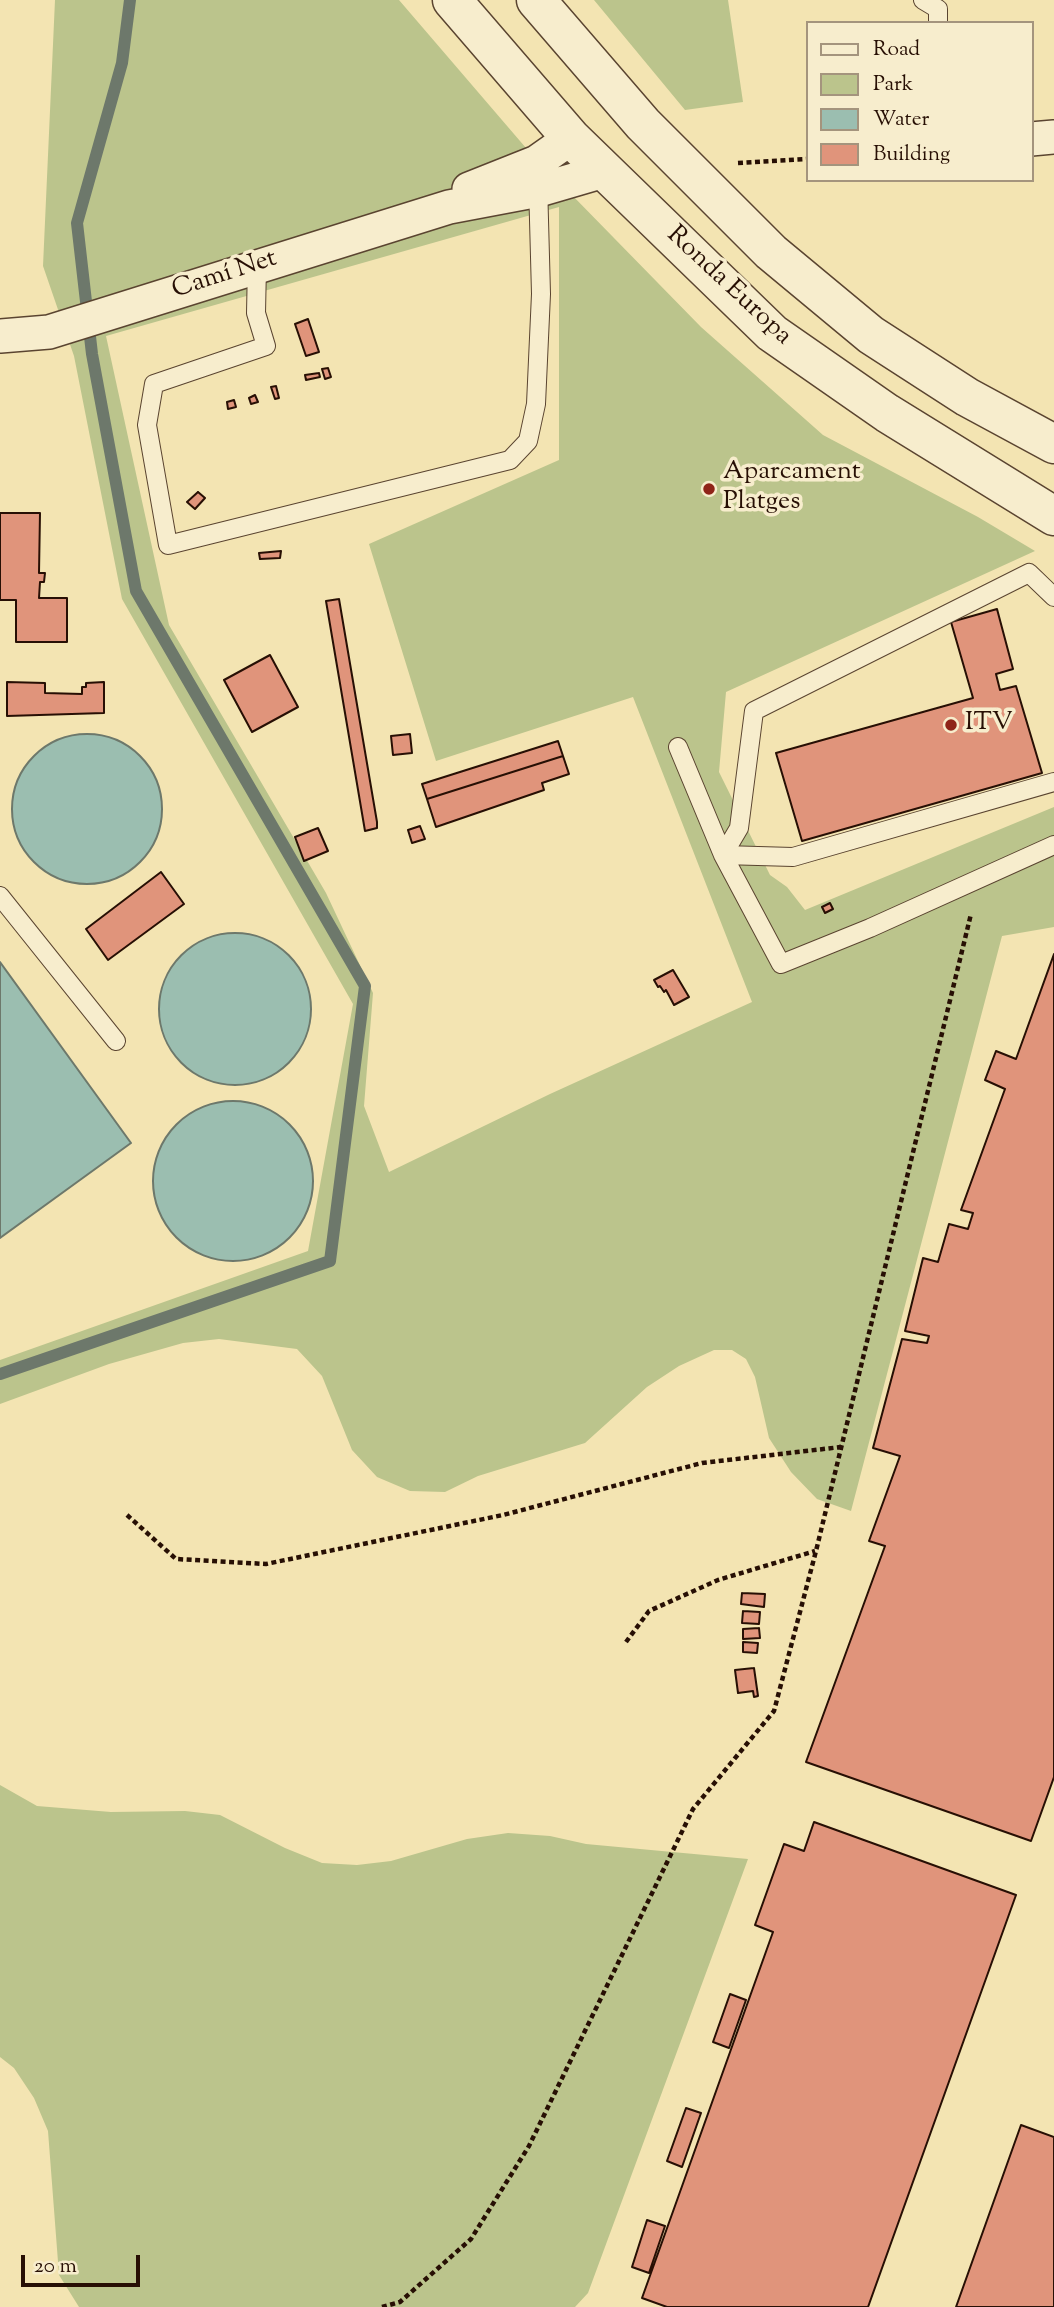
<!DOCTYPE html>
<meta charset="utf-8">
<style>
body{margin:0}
#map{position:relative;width:1054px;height:2307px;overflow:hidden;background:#f3e4b2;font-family:"Sorts Mill Goudy",serif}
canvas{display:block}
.legend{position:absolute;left:806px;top:21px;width:228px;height:161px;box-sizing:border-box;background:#f7edcd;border:2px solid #a4947d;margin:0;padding:9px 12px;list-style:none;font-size:21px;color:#270f04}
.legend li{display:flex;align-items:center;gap:14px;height:35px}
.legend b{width:35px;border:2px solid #a4947d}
.scale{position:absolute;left:21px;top:2255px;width:119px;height:32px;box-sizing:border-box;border:4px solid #270f04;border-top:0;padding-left:9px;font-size:21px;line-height:24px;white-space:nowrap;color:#270f04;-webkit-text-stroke:5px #f7edcd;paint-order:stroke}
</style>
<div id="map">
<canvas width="1054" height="2307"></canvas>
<ul class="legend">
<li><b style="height:9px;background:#f7edcd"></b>Road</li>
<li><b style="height:19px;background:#bbc48c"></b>Park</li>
<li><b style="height:19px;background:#9bbeb0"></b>Water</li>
<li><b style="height:19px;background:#e0947b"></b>Building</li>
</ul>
<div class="scale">20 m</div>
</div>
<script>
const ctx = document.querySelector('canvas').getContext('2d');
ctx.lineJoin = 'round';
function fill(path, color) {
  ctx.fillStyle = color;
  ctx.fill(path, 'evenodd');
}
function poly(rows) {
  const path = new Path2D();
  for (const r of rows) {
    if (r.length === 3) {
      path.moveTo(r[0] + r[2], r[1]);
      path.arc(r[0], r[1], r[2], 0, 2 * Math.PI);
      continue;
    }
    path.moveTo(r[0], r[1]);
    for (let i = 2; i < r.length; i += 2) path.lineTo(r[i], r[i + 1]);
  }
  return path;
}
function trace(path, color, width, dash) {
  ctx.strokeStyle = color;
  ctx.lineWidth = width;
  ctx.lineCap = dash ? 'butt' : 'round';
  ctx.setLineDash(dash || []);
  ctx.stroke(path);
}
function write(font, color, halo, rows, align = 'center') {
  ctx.font = font + ' "Sorts Mill Goudy",serif';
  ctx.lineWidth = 7;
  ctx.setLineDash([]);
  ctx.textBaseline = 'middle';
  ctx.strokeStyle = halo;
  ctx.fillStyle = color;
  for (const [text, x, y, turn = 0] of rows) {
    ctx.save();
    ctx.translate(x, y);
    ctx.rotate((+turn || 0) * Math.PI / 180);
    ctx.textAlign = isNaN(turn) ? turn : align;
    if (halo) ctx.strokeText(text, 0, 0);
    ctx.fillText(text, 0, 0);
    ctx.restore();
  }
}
fill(poly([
 [55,0,399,0,526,148,701,327,823,435,978,517,1035,551,726,692,719,772,770,875,787,887,805,910,1054,807,1054,927,1002,936,851,1511,817,1499,791,1472,769,1438,755,1377,746,1359,732,1350,714,1350,679,1366,647,1387,585,1443,478,1476,445,1492,410,1491,377,1477,352,1450,322,1376,297,1349,219,1339,183,1343,109,1364,0,1404,0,1360,308,1251,353,1004,122,599,74,356,43,266],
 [559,207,559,460,369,544,436,761,633,697,752,1002,550,1094,389,1172,364,1106,373,993,326,893,169,625,106,336],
 [594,0,728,0,743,102,685,110],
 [0,1785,37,1806,111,1812,185,1811,220,1815,285,1848,322,1863,357,1865,391,1861,467,1839,508,1833,550,1836,586,1844,748,1859,588,2293,575,2307,79,2307,59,2275,48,2131,34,2098,14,2068,0,2057]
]), '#bbc48c');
const water = poly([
 [87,809,75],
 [235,1009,76],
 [0,962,131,1143,0,1238,0,962],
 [233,1181,80]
]);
fill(water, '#9bbeb0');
trace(water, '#6d786b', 2);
trace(poly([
 [0,1374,330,1261,365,986,136,591,92,354,77,223,122,63,130,0]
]), '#6d786b', 12);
const building = poly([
 [308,319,319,352,306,356,295,324,308,319],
 [328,368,331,377,325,379,322,369,328,368],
 [319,373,320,377,306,380,305,375,319,373],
 [276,386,279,398,275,399,271,387,276,386],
 [255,395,258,402,251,404,249,398,255,395],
 [234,400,236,407,228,409,227,402,234,400],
 [198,492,205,498,195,509,187,502,198,492],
 [0,513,40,513,39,573,45,573,44,582,40,582,39,598,67,598,67,642,16,642,16,600,0,600,0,513],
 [281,551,280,558,260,559,259,553,281,551],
 [339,599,377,822,377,828,365,831,326,601,339,599],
 [997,609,1013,669,996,674,1000,690,1016,686,1042,773,802,841,776,753,973,698,951,622,997,609],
 [270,655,298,707,252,732,224,680,270,655],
 [7,682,45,683,45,693,82,694,82,687,86,687,86,683,104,682,104,713,7,716,7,682],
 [410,734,412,753,393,755,391,736,410,734],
 [558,741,563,756,427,799,422,784,558,741],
 [563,756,569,774,542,783,544,790,436,827,427,799,563,756],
 [420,826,425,839,412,843,408,830,420,826],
 [318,828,328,851,304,861,295,837,318,828],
 [161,872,184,904,108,960,86,929,161,872],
 [830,903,833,909,825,913,822,907,830,903],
 [1054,954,1054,1777,1031,1841,806,1762,885,1546,869,1541,900,1456,873,1448,902,1339,927,1343,929,1336,905,1331,923,1258,938,1262,949,1224,968,1229,973,1213,961,1210,1005,1089,985,1080,996,1051,1016,1059,1054,954],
 [673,970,689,997,674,1005,666,990,664,992,660,986,658,987,654,980,673,970],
 [742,1593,765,1594,764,1607,741,1604,742,1593],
 [743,1611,760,1612,759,1624,742,1623,743,1611],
 [759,1628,760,1638,743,1639,743,1629,759,1628],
 [743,1642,758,1643,757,1653,743,1652,743,1642],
 [754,1668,758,1696,754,1697,753,1691,738,1693,735,1670,754,1668],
 [814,1822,1016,1895,868,2307,667,2307,642,2298,773,1932,755,1925,784,1844,804,1851,814,1822],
 [730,1994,746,2000,729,2048,713,2042,730,1994],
 [686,2108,701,2113,682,2167,667,2161,686,2108],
 [1021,2125,1054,2137,1054,2307,956,2307,1021,2125],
 [647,2220,665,2226,649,2273,632,2267,647,2220]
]);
fill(building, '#e0947b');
trace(building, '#270f04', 2);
const service = poly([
 [923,0,938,9,938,23],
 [257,265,256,313,266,346,154,384,147,425,168,545,510,460,528,441,536,404,541,294,538,183],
 [678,747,723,855,781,964,870,928,1054,845],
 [723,855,739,828,754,711,1029,573,1054,597],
 [723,855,793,857,1054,782],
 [0,896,116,1041]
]);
const minor = poly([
 [1031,139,1054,137],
 [469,189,537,162,571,138],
 [0,336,49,332,449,207,539,190,604,171]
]);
const tertiary = poly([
 [452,0,571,138,772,333,887,413,1054,516],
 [536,0,643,124,771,252,871,335,967,397,1054,444]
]);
trace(service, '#5a4430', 20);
trace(minor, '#5a4430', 36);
trace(tertiary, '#5a4430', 41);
trace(poly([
 [738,163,807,159],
 [127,1515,176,1559,266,1564,503,1515,702,1463,841,1447],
 [626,1642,649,1611,718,1580,815,1551],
 [382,2307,400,2302,471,2239,529,2146,693,1809,774,1711,816,1551,971,914]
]), '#270f04', 4.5, [5, 3.5]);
trace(service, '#f7edcd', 18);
trace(minor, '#f7edcd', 33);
trace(tertiary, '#f7edcd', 38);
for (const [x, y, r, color] of [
 [709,489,7,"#8f2418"],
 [951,725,7,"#8f2418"]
]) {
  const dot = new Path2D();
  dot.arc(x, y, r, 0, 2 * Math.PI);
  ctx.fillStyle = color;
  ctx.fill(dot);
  trace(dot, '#f7edcd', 2.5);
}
write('26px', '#270f04', '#f7edcd', [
 ["Camí Net",225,276,-18],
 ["Ronda Europa",728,287,43]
]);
write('26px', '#270f04', '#f7edcd', [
 ["Aparcament",723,474],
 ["Platges",723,504],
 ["ITV",965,725]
], 'left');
</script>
